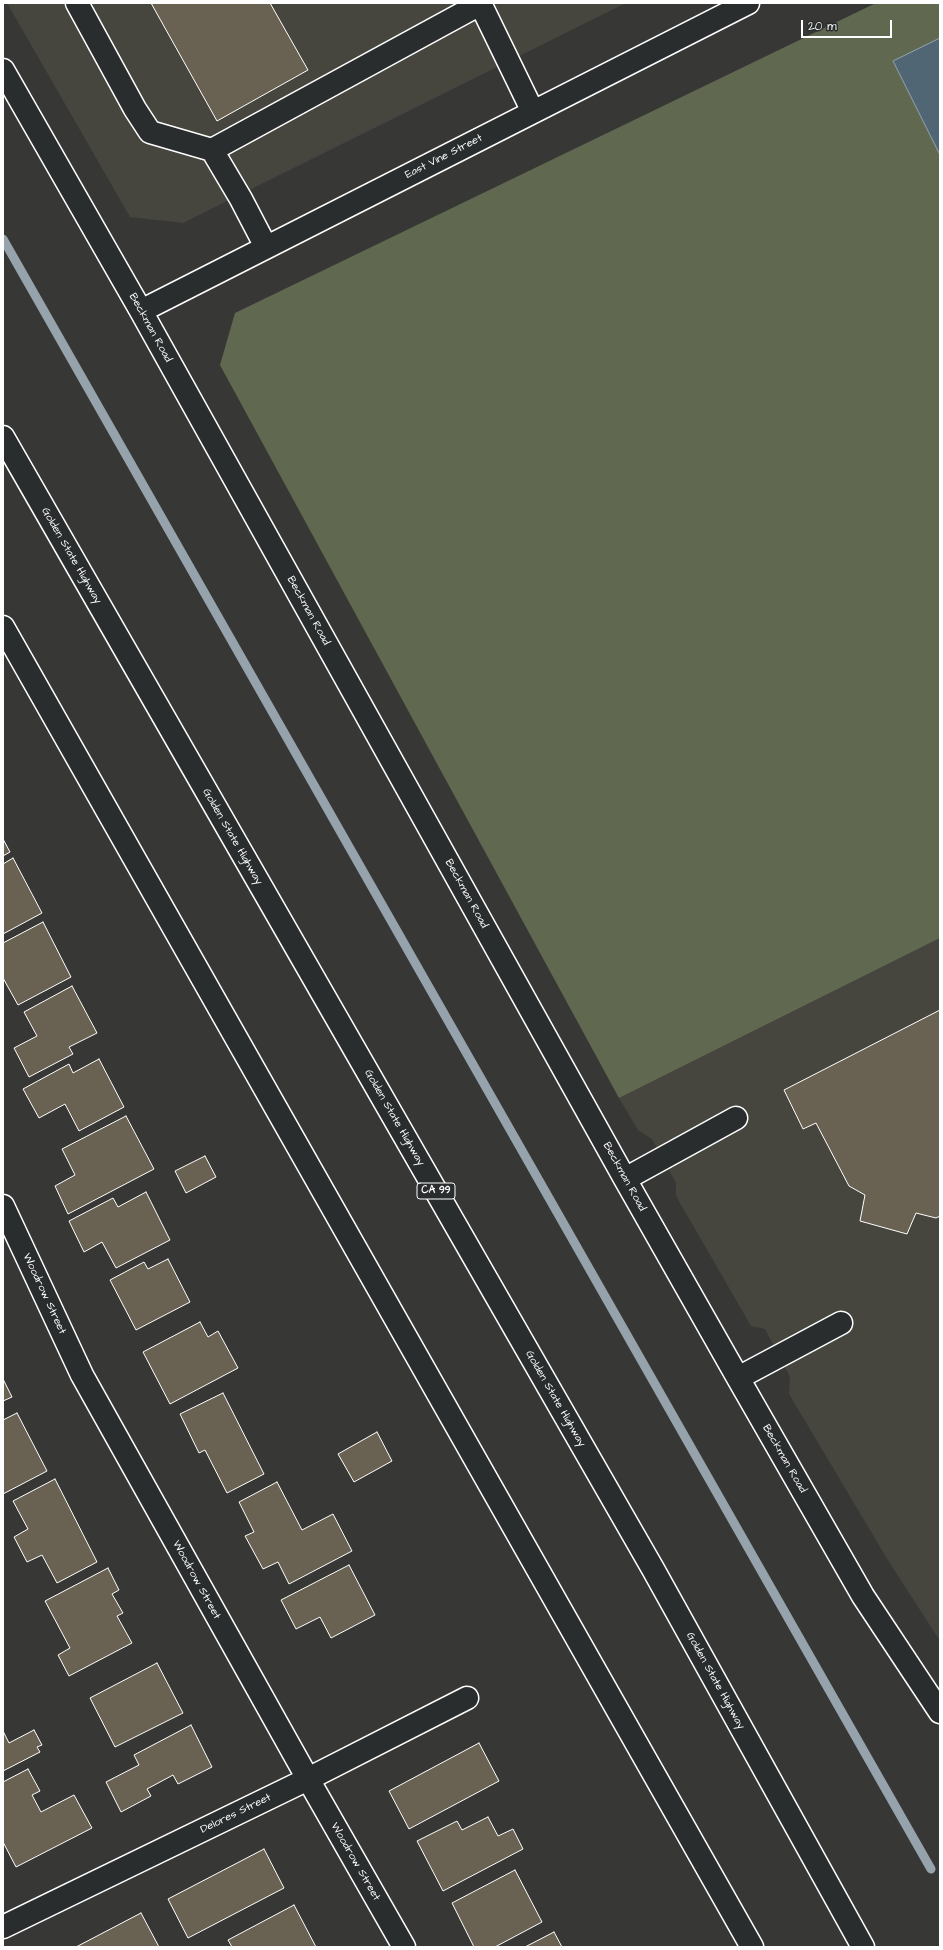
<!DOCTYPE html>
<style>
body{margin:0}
#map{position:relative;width:943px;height:1950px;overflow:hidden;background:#373835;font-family:"Architects Daughter",sans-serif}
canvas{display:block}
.frame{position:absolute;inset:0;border:4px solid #fff;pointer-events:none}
.scale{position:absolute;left:801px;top:20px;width:91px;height:18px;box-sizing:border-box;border:2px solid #fff;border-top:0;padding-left:5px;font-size:12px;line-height:14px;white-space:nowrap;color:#fff;-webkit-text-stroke:3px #2a2d2e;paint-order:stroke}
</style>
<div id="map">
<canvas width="943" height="1950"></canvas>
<div class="frame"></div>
<div class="scale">20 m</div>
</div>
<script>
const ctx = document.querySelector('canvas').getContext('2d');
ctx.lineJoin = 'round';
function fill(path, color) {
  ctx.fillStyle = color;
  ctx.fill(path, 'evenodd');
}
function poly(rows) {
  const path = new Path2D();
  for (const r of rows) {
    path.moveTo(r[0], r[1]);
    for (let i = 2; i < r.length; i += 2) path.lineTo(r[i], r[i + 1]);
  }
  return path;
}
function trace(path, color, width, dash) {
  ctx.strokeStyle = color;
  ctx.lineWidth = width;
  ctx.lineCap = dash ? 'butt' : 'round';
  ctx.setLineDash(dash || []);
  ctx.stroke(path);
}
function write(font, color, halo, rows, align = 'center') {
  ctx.font = font + ' "Architects Daughter",sans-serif';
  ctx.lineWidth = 3;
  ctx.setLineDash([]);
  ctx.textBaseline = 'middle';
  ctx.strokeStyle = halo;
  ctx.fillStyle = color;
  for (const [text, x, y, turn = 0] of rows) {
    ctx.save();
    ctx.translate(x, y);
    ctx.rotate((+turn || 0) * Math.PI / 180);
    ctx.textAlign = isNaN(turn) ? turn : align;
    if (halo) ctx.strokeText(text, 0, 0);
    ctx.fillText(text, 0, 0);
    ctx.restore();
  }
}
fill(poly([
 [7,3,626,3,183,223,130,217],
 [940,938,940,1641,886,1557,789,1394,790,1377,765,1329,751,1326,676,1196,676,1183,652,1139,638,1130,619,1098]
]), '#46453e');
fill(poly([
 [876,3,940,3,940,938,619,1098,220,365,235,313]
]), '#606950');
const water = poly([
 [940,38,940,155,893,61,940,38]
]);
fill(water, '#506675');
trace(water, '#96a3ac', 1);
trace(poly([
 [3,239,931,1869]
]), '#96a3ac', 9);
const building = poly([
 [151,3,270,3,308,70,217,121,151,3],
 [3,839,10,852,3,856,3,839],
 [13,858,42,913,3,934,3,864,13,858],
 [43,922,71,977,18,1005,3,978,3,943,43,922],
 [72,986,97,1033,69,1047,73,1054,29,1077,14,1048,37,1036,24,1012,72,986],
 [940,1010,940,1216,936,1218,916,1213,907,1234,860,1221,865,1195,849,1186,816,1123,803,1129,784,1090,940,1010],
 [99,1059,124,1107,79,1131,65,1104,39,1118,23,1089,69,1064,73,1073,99,1059],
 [126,1116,154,1169,68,1214,55,1186,75,1175,62,1149,126,1116],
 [205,1156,216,1177,186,1193,175,1171,205,1156],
 [146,1192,170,1240,116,1268,102,1242,84,1252,69,1221,113,1198,118,1207,146,1192],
 [168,1259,190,1302,136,1330,110,1280,144,1262,148,1269,168,1259],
 [200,1322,208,1337,218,1331,238,1368,170,1404,143,1352,200,1322],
 [3,1379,12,1397,3,1401,3,1379],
 [223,1393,264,1474,227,1493,205,1450,199,1453,180,1414,223,1393],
 [17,1413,47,1471,3,1494,3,1420,17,1413],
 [377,1432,392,1461,354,1482,338,1454,377,1432],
 [55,1479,97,1562,57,1583,42,1555,27,1562,14,1537,28,1529,13,1501,55,1479],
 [277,1482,302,1530,333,1514,352,1551,289,1584,278,1562,263,1569,245,1536,254,1532,239,1502,277,1482],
 [349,1565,375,1615,331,1638,320,1617,296,1629,281,1600,349,1565],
 [108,1568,119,1590,112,1594,123,1613,117,1616,132,1643,69,1676,58,1655,70,1648,45,1601,108,1568],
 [157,1663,183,1713,115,1747,90,1698,157,1663],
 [191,1725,212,1767,178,1784,173,1775,147,1789,151,1796,121,1812,106,1782,139,1765,134,1755,191,1725],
 [34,1730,42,1745,37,1747,40,1752,3,1771,3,1731,9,1743,34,1730],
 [479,1743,499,1781,409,1829,389,1791,479,1743],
 [28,1769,40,1791,32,1795,41,1812,74,1795,92,1828,16,1867,3,1842,3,1782,28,1769],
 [488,1817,498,1836,513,1829,523,1849,443,1891,417,1841,457,1821,462,1830,488,1817],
 [264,1849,284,1888,188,1938,168,1899,264,1849],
 [515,1870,542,1922,495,1947,474,1947,452,1903,515,1870],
 [294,1905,316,1947,232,1947,228,1940,294,1905],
 [141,1913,159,1947,76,1947,141,1913],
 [554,1932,562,1947,525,1947,554,1932]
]);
fill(building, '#696252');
trace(building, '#fff', 1);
const minor = poly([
 [77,3,135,109,150,132,212,150],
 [480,3,533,112],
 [3,70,141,311,625,1179,738,1378,863,1596,940,1712],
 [266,247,241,199,212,150,480,4],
 [141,311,748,3],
 [625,1179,736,1118],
 [3,1206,82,1375,308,1779,404,1947],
 [738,1378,841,1323],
 [3,1927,308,1779,467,1698]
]);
const highway = poly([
 [3,437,653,1569,863,1947],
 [3,627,752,1947]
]);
trace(minor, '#fff', 25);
trace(highway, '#fff', 25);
trace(minor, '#2a2d2e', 22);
trace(highway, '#2a2d2e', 22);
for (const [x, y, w] of [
 [436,1191,38]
]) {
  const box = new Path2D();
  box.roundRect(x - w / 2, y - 8, w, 16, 3);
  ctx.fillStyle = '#2a2d2e';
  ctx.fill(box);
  trace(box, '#fff', 1);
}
write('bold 10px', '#fff', null, [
 ["CA 99",436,1191]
]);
write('11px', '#fff', '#2a2d2e', [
 ["East Vine Street",444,157,-27],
 ["Beckman Road",150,328,61],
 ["Golden State Highway",71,556,60],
 ["Beckman Road",308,611,61],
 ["Golden State Highway",232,837,60],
 ["Beckman Road",466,894,61],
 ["Golden State Highway",394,1118,60],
 ["Beckman Road",624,1177,61],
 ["Woodrow Street",44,1294,65],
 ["Golden State Highway",555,1399,60],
 ["Beckman Road",784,1459,60],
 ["Woodrow Street",196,1580,61],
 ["Golden State Highway",715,1681,61],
 ["Delores Street",236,1814,-26],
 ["Woodrow Street",355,1862,60]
]);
</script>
